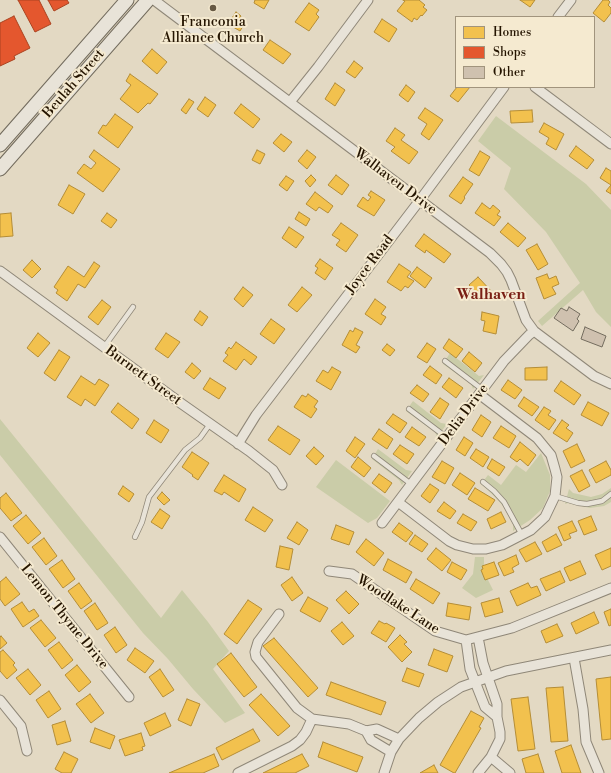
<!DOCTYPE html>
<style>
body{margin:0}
#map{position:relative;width:611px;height:773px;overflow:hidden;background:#e3d9c3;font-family:"Libre Bodoni",serif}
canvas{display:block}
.legend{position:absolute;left:455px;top:16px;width:140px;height:72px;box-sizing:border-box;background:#f5ead0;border:1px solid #a1947d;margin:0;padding:5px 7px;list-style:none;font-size:12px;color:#241400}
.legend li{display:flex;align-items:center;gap:8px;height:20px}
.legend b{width:20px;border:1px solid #a1947d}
</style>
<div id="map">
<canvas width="611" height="773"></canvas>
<ul class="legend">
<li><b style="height:11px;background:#f2c14e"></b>Homes</li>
<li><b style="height:11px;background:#e4572e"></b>Shops</li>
<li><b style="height:11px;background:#cfc1af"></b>Other</li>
</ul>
</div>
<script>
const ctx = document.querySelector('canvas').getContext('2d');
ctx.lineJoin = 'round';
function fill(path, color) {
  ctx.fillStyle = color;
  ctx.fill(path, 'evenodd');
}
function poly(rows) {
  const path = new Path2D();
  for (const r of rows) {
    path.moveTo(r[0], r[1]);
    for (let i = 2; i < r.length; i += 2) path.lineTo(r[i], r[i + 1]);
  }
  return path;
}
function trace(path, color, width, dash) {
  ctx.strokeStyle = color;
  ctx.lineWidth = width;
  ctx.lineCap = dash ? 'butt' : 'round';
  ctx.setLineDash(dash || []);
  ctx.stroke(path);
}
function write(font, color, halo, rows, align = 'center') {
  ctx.font = font + ' "Libre Bodoni",serif';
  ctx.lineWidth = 4;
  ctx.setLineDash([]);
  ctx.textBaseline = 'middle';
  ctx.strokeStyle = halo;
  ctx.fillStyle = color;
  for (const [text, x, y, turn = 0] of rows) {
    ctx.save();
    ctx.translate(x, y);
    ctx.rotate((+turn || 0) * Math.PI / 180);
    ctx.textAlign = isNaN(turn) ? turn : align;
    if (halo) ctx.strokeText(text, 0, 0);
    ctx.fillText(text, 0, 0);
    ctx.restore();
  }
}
fill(poly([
 [496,116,586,184,611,210,611,327,596,312,583,290,542,326,538,321,580,283,546,232,504,189,511,168,478,141],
 [450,353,479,376,484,375,473,389,471,384,443,364],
 [413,401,441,423,447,424,437,437,435,432,406,411],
 [0,419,161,618,182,590,208,622,229,651,213,669,245,713,225,723,193,689,168,659,143,633,0,455],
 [378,449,406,470,412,471,402,485,399,480,372,459],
 [541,453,550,475,550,491,543,508,530,520,513,531,513,524,505,508,494,496,481,484,488,475,501,485,516,465,526,472],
 [336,460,390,501,377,518,368,523,316,487],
 [611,488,611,502,604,506,590,508,568,503,565,504,569,489,573,493,591,497,602,494],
 [475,557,484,557,484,572,493,590,476,598,462,588,473,574]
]), '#cacca8');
const homes = poly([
 [255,0,269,0,264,9,254,3,255,0],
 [403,0,419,0,425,5,423,7,427,10,422,16,421,15,417,20,414,18,412,22,397,11,405,1,403,0],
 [520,0,535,0,530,7,520,0],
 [603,0,608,0,610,2,608,5,611,8,611,13,604,22,593,13,603,0],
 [309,3,319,10,316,14,319,17,309,31,295,22,309,3],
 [236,12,241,16,239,19,245,23,240,31,228,24,236,12],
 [382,19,397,29,389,42,374,32,382,19],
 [270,40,291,54,283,64,263,50,270,40],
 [152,49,167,62,157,74,142,61,152,49],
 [354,61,363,68,355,78,346,72,354,61],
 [130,74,158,94,150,104,148,103,138,113,120,99,131,85,126,81,130,74],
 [335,83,345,90,335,106,325,99,335,83],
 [406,85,415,92,408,102,399,95,406,85],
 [457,87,470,87,458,102,450,96,457,87],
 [205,97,216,105,208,117,197,109,205,97],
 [189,99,194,102,186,114,181,110,189,99],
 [241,104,260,119,253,128,234,113,241,104],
 [425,108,443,120,429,140,421,134,427,124,418,118,425,108],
 [532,110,533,122,511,123,510,111,532,110],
 [115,114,133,127,118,148,98,133,103,125,106,126,115,114],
 [544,123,564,134,556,150,546,144,549,138,539,132,544,123],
 [395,128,405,135,401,140,418,152,409,164,391,151,395,147,386,141,395,128],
 [281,134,292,142,284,152,273,143,281,134],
 [576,146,594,160,587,169,569,156,576,146],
 [94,150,120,169,103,192,77,173,84,164,91,169,96,163,89,157,94,150],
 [257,150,265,154,260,164,252,160,257,150],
 [307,150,316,157,307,169,298,161,307,150],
 [480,151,490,157,479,176,469,170,480,151],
 [606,168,611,171,611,194,606,191,611,185,600,178,606,168],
 [311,175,316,180,310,187,305,181,311,175],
 [336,175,349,185,342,195,328,185,336,175],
 [286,176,294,181,287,191,279,185,286,176],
 [463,177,473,184,464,197,465,198,461,204,449,196,463,177],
 [69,185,85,194,73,214,58,205,69,185],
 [371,191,385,200,374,216,357,206,363,197,368,201,371,197,368,195,371,191],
 [315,192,333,206,328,213,319,207,316,211,306,204,315,192],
 [482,203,490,209,493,205,500,211,497,215,501,217,494,226,475,213,482,203],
 [299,212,310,219,306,226,295,219,299,212],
 [11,213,13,236,0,237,0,214,11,213],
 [107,213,117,220,111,228,101,221,107,213],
 [341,223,358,235,346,252,336,245,340,240,332,235,341,223],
 [508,223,526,238,518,247,500,232,508,223],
 [289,227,304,237,296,248,282,238,289,227],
 [424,234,451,254,444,263,426,250,425,253,415,246,424,234],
 [537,244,548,264,538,270,526,250,537,244],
 [320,259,333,268,325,280,315,273,318,268,315,266,320,259],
 [32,260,41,269,32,278,23,270,32,260],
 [94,262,100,266,85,288,78,284,67,301,56,293,58,290,54,287,68,266,84,277,94,262],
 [399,264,411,272,407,277,414,281,408,288,405,286,401,291,387,282,399,264],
 [417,267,432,278,425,288,410,276,417,267],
 [547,274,549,279,556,276,559,284,552,287,556,294,544,299,536,278,547,274],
 [478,277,493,293,484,301,469,285,478,277],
 [243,287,253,295,243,307,234,299,243,287],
 [302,287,312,295,297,312,288,305,302,287],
 [375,299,386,307,381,314,386,317,381,325,365,314,375,299],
 [102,300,111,307,98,325,88,317,102,300],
 [200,311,208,317,202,326,194,320,200,311],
 [482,312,499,316,496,334,483,331,485,321,481,320,482,312],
 [271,319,285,329,274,344,260,334,271,319],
 [355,328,363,332,356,345,360,347,356,353,342,345,350,330,353,332,355,328],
 [38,333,50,343,38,357,27,348,38,333],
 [166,333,180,342,168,358,155,349,166,333],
 [449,339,463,349,456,358,443,348,449,339],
 [236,342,257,357,251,365,244,359,236,370,223,361,228,355,225,353,229,347,231,349,236,342],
 [427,343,436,349,427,363,417,357,427,343],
 [387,344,395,350,390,356,382,350,387,344],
 [59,350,70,357,55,381,44,373,59,350],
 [469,352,482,363,475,372,462,361,469,352],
 [192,363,201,371,194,379,185,372,192,363],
 [430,366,442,375,436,384,423,375,430,366],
 [332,367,341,372,331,390,316,381,323,370,328,373,332,367],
 [547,367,547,380,525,380,525,368,547,367],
 [81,376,95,385,99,379,109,385,95,406,85,399,81,406,67,397,81,376],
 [210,378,226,388,219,399,203,389,210,378],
 [449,378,463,388,456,398,442,387,449,378],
 [508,380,522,390,515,399,501,390,508,380],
 [561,381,581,395,574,405,554,391,561,381],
 [417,385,429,394,423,402,410,393,417,385],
 [308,394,318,401,314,407,317,409,311,418,294,407,302,395,306,397,308,394],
 [524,397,539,407,532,416,518,406,524,397],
 [440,398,449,404,440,419,430,412,440,398],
 [588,402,609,413,602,426,581,415,588,402],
 [118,403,139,419,132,429,111,412,118,403],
 [544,407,551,411,548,415,556,420,549,430,535,420,544,407],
 [393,414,407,423,400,433,386,423,393,414],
 [481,415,491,422,482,437,472,430,481,415],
 [154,420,169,430,161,443,146,433,154,420],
 [562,420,569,425,566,428,573,433,567,442,553,433,562,420],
 [278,426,300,440,290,455,268,440,278,426],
 [501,426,516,436,509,448,493,438,501,426],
 [412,427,426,437,419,446,405,437,412,427],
 [379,429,393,439,387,449,372,439,379,429],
 [355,437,365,444,355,458,346,451,355,437],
 [464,437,473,443,465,456,456,450,464,437],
 [520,442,536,455,528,466,520,459,517,462,510,457,520,442],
 [577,444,585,461,571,468,563,451,577,444],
 [400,445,414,454,407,464,393,454,400,445],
 [314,447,324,456,316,465,306,456,314,447],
 [476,449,489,457,483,467,470,458,476,449],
 [192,452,209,463,198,480,192,476,193,475,182,467,192,452],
 [358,457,371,468,364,477,351,467,358,457],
 [492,459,505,467,499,476,487,468,492,459],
 [442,461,454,468,445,484,432,477,442,461],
 [606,461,611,470,611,475,596,483,589,470,606,461],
 [582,470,590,486,579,492,570,476,582,470],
 [460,473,475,483,467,495,452,485,460,473],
 [379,474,392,483,385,493,372,483,379,474],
 [224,475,246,489,239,502,224,492,222,495,214,491,224,475],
 [430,484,439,490,430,503,421,496,430,484],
 [123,486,134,494,129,502,118,494,123,486],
 [475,488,495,500,488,511,468,499,475,488],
 [162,492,170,500,164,505,157,498,162,492],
 [6,493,22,513,11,521,0,508,0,498,6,493],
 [444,502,456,511,450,519,437,511,444,502],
 [253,507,273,520,265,532,245,520,253,507],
 [160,509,170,516,162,529,151,522,160,509],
 [501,512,506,522,491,529,487,519,501,512],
 [463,514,477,522,471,531,457,523,463,514],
 [26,515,41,533,28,544,13,526,26,515],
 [591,516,597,530,584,535,578,521,591,516],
 [572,521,577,531,569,534,571,538,564,541,558,527,572,521],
 [297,522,308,530,299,545,287,538,297,522],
 [399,523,413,533,406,542,392,532,399,523],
 [336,525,354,532,349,545,331,539,336,525],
 [556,534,562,545,547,552,542,542,556,534],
 [415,535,428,544,422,552,409,544,415,535],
 [44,538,57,556,46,565,32,547,44,538],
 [366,539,384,553,374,566,356,552,366,539],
 [535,542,542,554,526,562,519,550,535,542],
 [280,546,293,549,289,570,276,567,280,546],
 [436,548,451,560,442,571,427,559,436,548],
 [611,548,611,566,602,570,595,555,611,548],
 [516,555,519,564,512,568,514,572,504,576,498,563,516,555],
 [388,559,412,572,406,583,383,570,388,559],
 [62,560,75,579,63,588,49,569,62,560],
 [580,561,586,574,570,581,564,568,580,561],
 [452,562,467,570,461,580,447,572,452,562],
 [494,562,499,575,485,580,481,570,483,569,482,566,494,562],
 [560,571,565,582,546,591,540,579,560,571],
 [6,577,20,594,5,606,0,599,0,582,6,577],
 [292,577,303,593,292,601,281,585,292,577],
 [416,579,440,593,433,604,410,589,416,579],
 [79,583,92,601,81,609,68,591,79,583],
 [528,583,531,588,537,586,541,595,517,606,510,591,528,583],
 [346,591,359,604,349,614,336,600,346,591],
 [308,597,328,608,320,622,300,611,308,597],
 [499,598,503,612,485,617,481,603,499,598],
 [248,600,262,609,237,644,224,634,248,600],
 [22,602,29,612,34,609,39,616,23,627,11,609,22,602],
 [95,603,108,623,97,630,84,611,95,603],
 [448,603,471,607,469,620,446,616,448,603],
 [611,609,611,625,609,626,604,612,611,609],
 [594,612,599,623,576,634,571,623,594,612],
 [41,620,56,638,45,647,30,628,41,620],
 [379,621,385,624,386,623,395,628,386,642,371,633,379,621],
 [342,622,354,636,343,645,331,631,342,622],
 [557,624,563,636,546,643,541,631,557,624],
 [115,627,127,645,116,653,104,635,115,627],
 [400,635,407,642,404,644,412,652,402,662,388,647,400,635],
 [1,636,7,643,0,649,0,637,1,636],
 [274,638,318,688,308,697,263,646,274,638],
 [59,642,73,660,62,669,48,650,59,642],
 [135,648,154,661,145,673,127,660,135,648],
 [434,649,453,656,447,672,428,665,434,649],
 [3,650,15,663,13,665,17,670,7,679,0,671,0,652,3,650],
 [231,653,257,687,244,697,217,664,231,653],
 [77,665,91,682,79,692,65,675,77,665],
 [407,668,424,674,419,687,402,681,407,668],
 [28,669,41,685,30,695,16,678,28,669],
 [160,669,174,690,163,697,149,677,160,669],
 [611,677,611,739,602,740,596,679,611,677],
 [331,682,386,702,381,715,326,695,331,682],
 [563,687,568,741,551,742,546,688,563,687],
 [49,691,61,709,48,718,36,700,49,691],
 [90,694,104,713,91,723,76,704,90,694],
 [261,694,290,726,278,736,249,705,261,694],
 [528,697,535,749,518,751,511,699,528,697],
 [187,699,200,704,191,726,178,720,187,699],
 [471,711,484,718,479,727,481,728,455,773,454,773,440,765,471,711],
 [165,713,171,726,150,736,144,723,165,713],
 [65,721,71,741,57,745,52,725,65,721],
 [95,728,115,736,110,749,90,742,95,728],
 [253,729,260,741,222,760,216,748,253,729],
 [141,733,145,746,142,747,143,750,125,756,119,740,141,733],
 [323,742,363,757,357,772,318,757,323,742],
 [571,745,581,773,562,773,555,751,571,745],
 [64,752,78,759,71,773,62,773,55,769,64,752],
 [214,754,219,766,203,773,169,773,214,754],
 [302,754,309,766,295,773,263,773,302,754],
 [538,754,544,773,526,773,522,759,538,754],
 [434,765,438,773,420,773,434,765]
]);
fill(homes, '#f2c14e');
trace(homes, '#b48d37', 1);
const shops = poly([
 [18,0,39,0,51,24,35,32,18,0],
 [48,0,67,0,69,3,54,11,48,0],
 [14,16,30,48,14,56,15,59,0,66,0,23,14,16]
]);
fill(shops, '#e4572e');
trace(shops, '#aa4320', 1);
const building = poly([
 [569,307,580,314,577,319,579,321,573,331,554,318,561,308,567,311,569,307],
 [585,327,606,336,602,347,581,339,585,327]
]);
fill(building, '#cfc1af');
trace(building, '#736c5e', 1);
const service = poly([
 [104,347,133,307],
 [445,361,483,390],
 [409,409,446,437],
 [374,456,411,484],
 [483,482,494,491,504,502,522,535],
 [555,496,578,503,587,504,602,501,611,494],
 [135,537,142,522,149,497,185,450,200,438,210,424]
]);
const minor = poly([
 [154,0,490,253,501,264,507,272,511,280,526,320,534,331,594,376,611,384],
 [558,17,571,0],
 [535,87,611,144],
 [290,102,318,67,368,0],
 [0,271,182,404,249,451,273,470,282,485],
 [238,444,256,415,420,200,504,87],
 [398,502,449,541,457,545,473,549,486,549,502,545,531,530,545,517,555,496,557,477,555,469,551,455,537,438,479,394],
 [382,523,504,361,529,335,534,331],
 [0,537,129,697],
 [329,571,352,574,435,631,466,640,512,628,611,588],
 [279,614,258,642,255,652,256,657,297,708,312,719,349,724,366,731,377,729,399,739],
 [478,637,483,663,497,704,497,717,500,732,500,739,491,757,478,773],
 [466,640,470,669,485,707,497,717],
 [574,658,583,709,586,742,599,773],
 [0,700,21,726,27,751],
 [366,731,371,740,391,752],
 [491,757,510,773],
 [238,773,292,746,300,740,306,732,312,719],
 [384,773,391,752,399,739,419,718,438,702,461,687,506,671,611,650]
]);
const secondary = poly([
 [0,145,127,0],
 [0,169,148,0]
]);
trace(service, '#8f8778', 6);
trace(minor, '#8f8778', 11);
trace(secondary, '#736c5e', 15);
trace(service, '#e8e3d8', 4.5);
trace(minor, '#e8e3d8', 9);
trace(secondary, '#e8e3d8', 13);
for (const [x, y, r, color] of [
 [213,8,4,"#675944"]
]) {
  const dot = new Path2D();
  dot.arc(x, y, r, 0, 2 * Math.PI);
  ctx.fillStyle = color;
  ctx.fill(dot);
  trace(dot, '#f5ead0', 1.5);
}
write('14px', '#241400', '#f5ead0', [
 ["Franconia",213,23],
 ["Alliance Church",213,39]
]);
write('14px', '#241400', '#f5ead0', [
 ["Beulah Street",74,84,-49],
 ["Walhaven Drive",395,182,37],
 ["Joyce Road",370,265,-53],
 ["Burnett Street",143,376,36],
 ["Delia Drive",464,415,-53],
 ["Woodlake Lane",398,605,33],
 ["Lemon Thyme Drive",64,617,51]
]);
write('bold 15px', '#7a1f14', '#f5ead0', [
 ["Walhaven",491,295]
]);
</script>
